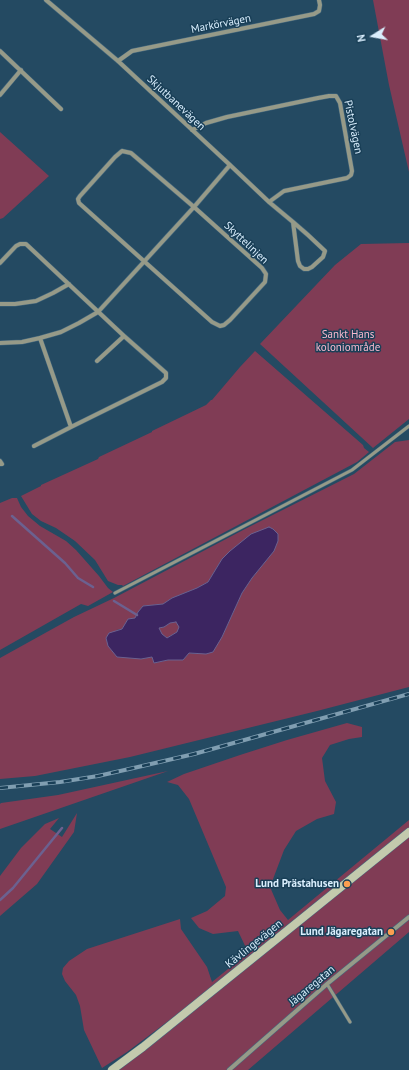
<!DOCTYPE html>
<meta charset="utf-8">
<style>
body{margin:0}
#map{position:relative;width:409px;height:1070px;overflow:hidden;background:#244a62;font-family:"PT Sans",sans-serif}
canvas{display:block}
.north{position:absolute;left:353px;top:16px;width:40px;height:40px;-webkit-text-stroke:3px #193f57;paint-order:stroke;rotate:259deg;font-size:11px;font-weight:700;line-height:16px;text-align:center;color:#d9eefd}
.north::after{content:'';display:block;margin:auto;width:14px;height:18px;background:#d9eefd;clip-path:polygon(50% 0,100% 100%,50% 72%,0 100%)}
</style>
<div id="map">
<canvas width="409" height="1070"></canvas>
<div class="north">N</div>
</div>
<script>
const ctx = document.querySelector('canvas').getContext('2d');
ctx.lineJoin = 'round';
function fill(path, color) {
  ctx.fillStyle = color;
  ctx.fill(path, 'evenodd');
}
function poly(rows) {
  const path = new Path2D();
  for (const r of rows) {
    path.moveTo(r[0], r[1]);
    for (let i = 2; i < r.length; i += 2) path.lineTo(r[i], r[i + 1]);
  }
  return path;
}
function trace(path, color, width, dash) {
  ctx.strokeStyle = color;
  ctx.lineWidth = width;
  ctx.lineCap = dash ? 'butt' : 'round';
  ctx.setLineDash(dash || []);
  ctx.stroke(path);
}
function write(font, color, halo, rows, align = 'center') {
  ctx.font = font + ' "PT Sans",sans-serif';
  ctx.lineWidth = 3;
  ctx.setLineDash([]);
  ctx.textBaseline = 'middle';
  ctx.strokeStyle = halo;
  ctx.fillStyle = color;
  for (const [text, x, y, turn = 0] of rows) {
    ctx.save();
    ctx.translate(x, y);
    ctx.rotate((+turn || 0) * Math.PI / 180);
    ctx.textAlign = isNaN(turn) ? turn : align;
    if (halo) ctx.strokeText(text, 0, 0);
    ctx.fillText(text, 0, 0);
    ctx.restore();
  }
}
fill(poly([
 [373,0,409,0,409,172,389,85],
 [0,132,49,176,3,218,0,219],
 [409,243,409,419,373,448,260,344,335,265,361,244],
 [255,351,363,445,364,448,369,452,357,462,123,586,122,585,118,585,108,581,95,560,75,541,56,528,41,521,32,514,21,496,41,486,41,485,98,459,99,457,152,432,152,431,206,405,211,400,212,400,240,367],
 [409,440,409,687,317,711,130,757,35,776,0,779,0,658,74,617,114,598,245,529,354,474,395,442],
 [244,540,274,551,252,578,242,593,222,637,198,654,189,653,183,660,168,660,154,663,152,657,141,659,116,630,122,629,128,620,135,618,138,612,143,606,163,604,172,598,197,588,208,582,222,559],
 [12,498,17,498,21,507,28,516,40,526,66,541,76,550,99,576,108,588,113,592,88,606,81,604,0,650,0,503],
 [176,621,180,627,177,632,167,638,161,634,159,628,164,627,170,623],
 [347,723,362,727,362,737,349,739,330,745,322,758,325,781,336,802,334,814,317,819,296,831,284,850,270,887,280,910,288,920,409,820,409,932,248,1070,117,1070,171,1019,127,1052,102,1068,84,1030,80,1006,76,995,65,981,62,974,63,968,69,961,87,949,180,919,181,929,207,967,212,982,249,952,248,952,238,931,213,934,199,928,191,918,207,911,225,896,226,887,189,799,178,785,167,782,184,774,240,755,287,740],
 [168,771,58,809,0,829,0,804,1,803,58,795],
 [77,813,74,832,37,884,0,916,0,876,21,848,45,824,59,818,50,829,62,837]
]), '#803c55');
const water = poly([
 [269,527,273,529,278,534,278,541,274,551,252,578,242,593,222,637,213,652,206,654,189,653,183,660,168,660,154,663,152,657,141,659,117,657,108,646,106,638,109,633,122,629,128,619,135,618,138,612,143,606,163,604,172,598,197,588,208,582,222,559,230,551,251,534,269,527],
 [176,622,179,627,177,632,167,638,162,634,159,628,164,627,170,623,176,622]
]);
fill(water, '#3c2561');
trace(water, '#6b6190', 1);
trace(poly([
 [12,516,65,563,78,578,93,587],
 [114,601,137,615],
 [0,900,13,888,62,828]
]), '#6b6190', 2.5);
const service = poly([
 [115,593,352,470,409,426],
 [327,984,350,1022]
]);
const minor = poly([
 [46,0,118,61,230,165,269,202,293,222],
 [0,51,61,109],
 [118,61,132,51,314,14,319,11,320,5,319,0],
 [0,95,21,70],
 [192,130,206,123,227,117,318,98,329,96,336,96,340,103,352,171,351,175,347,178,284,191,269,202],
 [122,151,131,153,194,207,262,268,266,274,265,282,230,320,224,325,220,326,212,322,79,203,78,199,80,196,115,157,122,151],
 [293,222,308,235,325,251,323,257,312,267,308,269,304,269,300,266,298,261,293,222],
 [0,263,16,246,20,244,26,244,124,336,166,373,166,378,162,382,71,427,40,338],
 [0,304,15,304,36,301,53,293,69,284],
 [0,343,22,342,40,338,61,332,79,323,98,312,194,207,230,165],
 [97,361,124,336],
 [34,446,71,427],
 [0,461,2,464,0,464],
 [229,1070,327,984,409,917]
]);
const secondary = poly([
 [112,1070,143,1047,409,832]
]);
trace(service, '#45687e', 4);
trace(minor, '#45687e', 5);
trace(secondary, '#45687e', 9);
trace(service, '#969a88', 3);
trace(minor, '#969a88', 4);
trace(secondary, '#c3caad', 8);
const rail = poly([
 [0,788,60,782,98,776,138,767,194,754,248,739,409,694]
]);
trace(rail, '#809eb1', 4);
trace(rail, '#193f57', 2.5, [8]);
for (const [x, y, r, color] of [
 [347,884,4,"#fb9e50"],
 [391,932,4,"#fb9e50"]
]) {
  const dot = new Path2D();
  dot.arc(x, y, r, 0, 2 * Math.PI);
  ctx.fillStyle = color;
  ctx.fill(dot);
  trace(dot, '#193f57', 1.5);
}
write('11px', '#d9eefd', '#193f57', [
 ["Markörvägen",221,24,-11],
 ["Skjutbanevägen",176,103,43],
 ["Pistolvägen",353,127,78],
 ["Skyttelinjen",246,243,43],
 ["Kävlingevägen",254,944,-39],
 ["Jägaregatan",312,986,-40]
]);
write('11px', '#fab8cd', '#193f57', [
 ["Sankt Hans",348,335],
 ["koloniområde",348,348]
]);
write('bold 11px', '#d9eefd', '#193f57', [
 ["Lund Prästahusen",339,884],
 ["Lund Jägaregatan",383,932]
], 'right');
</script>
